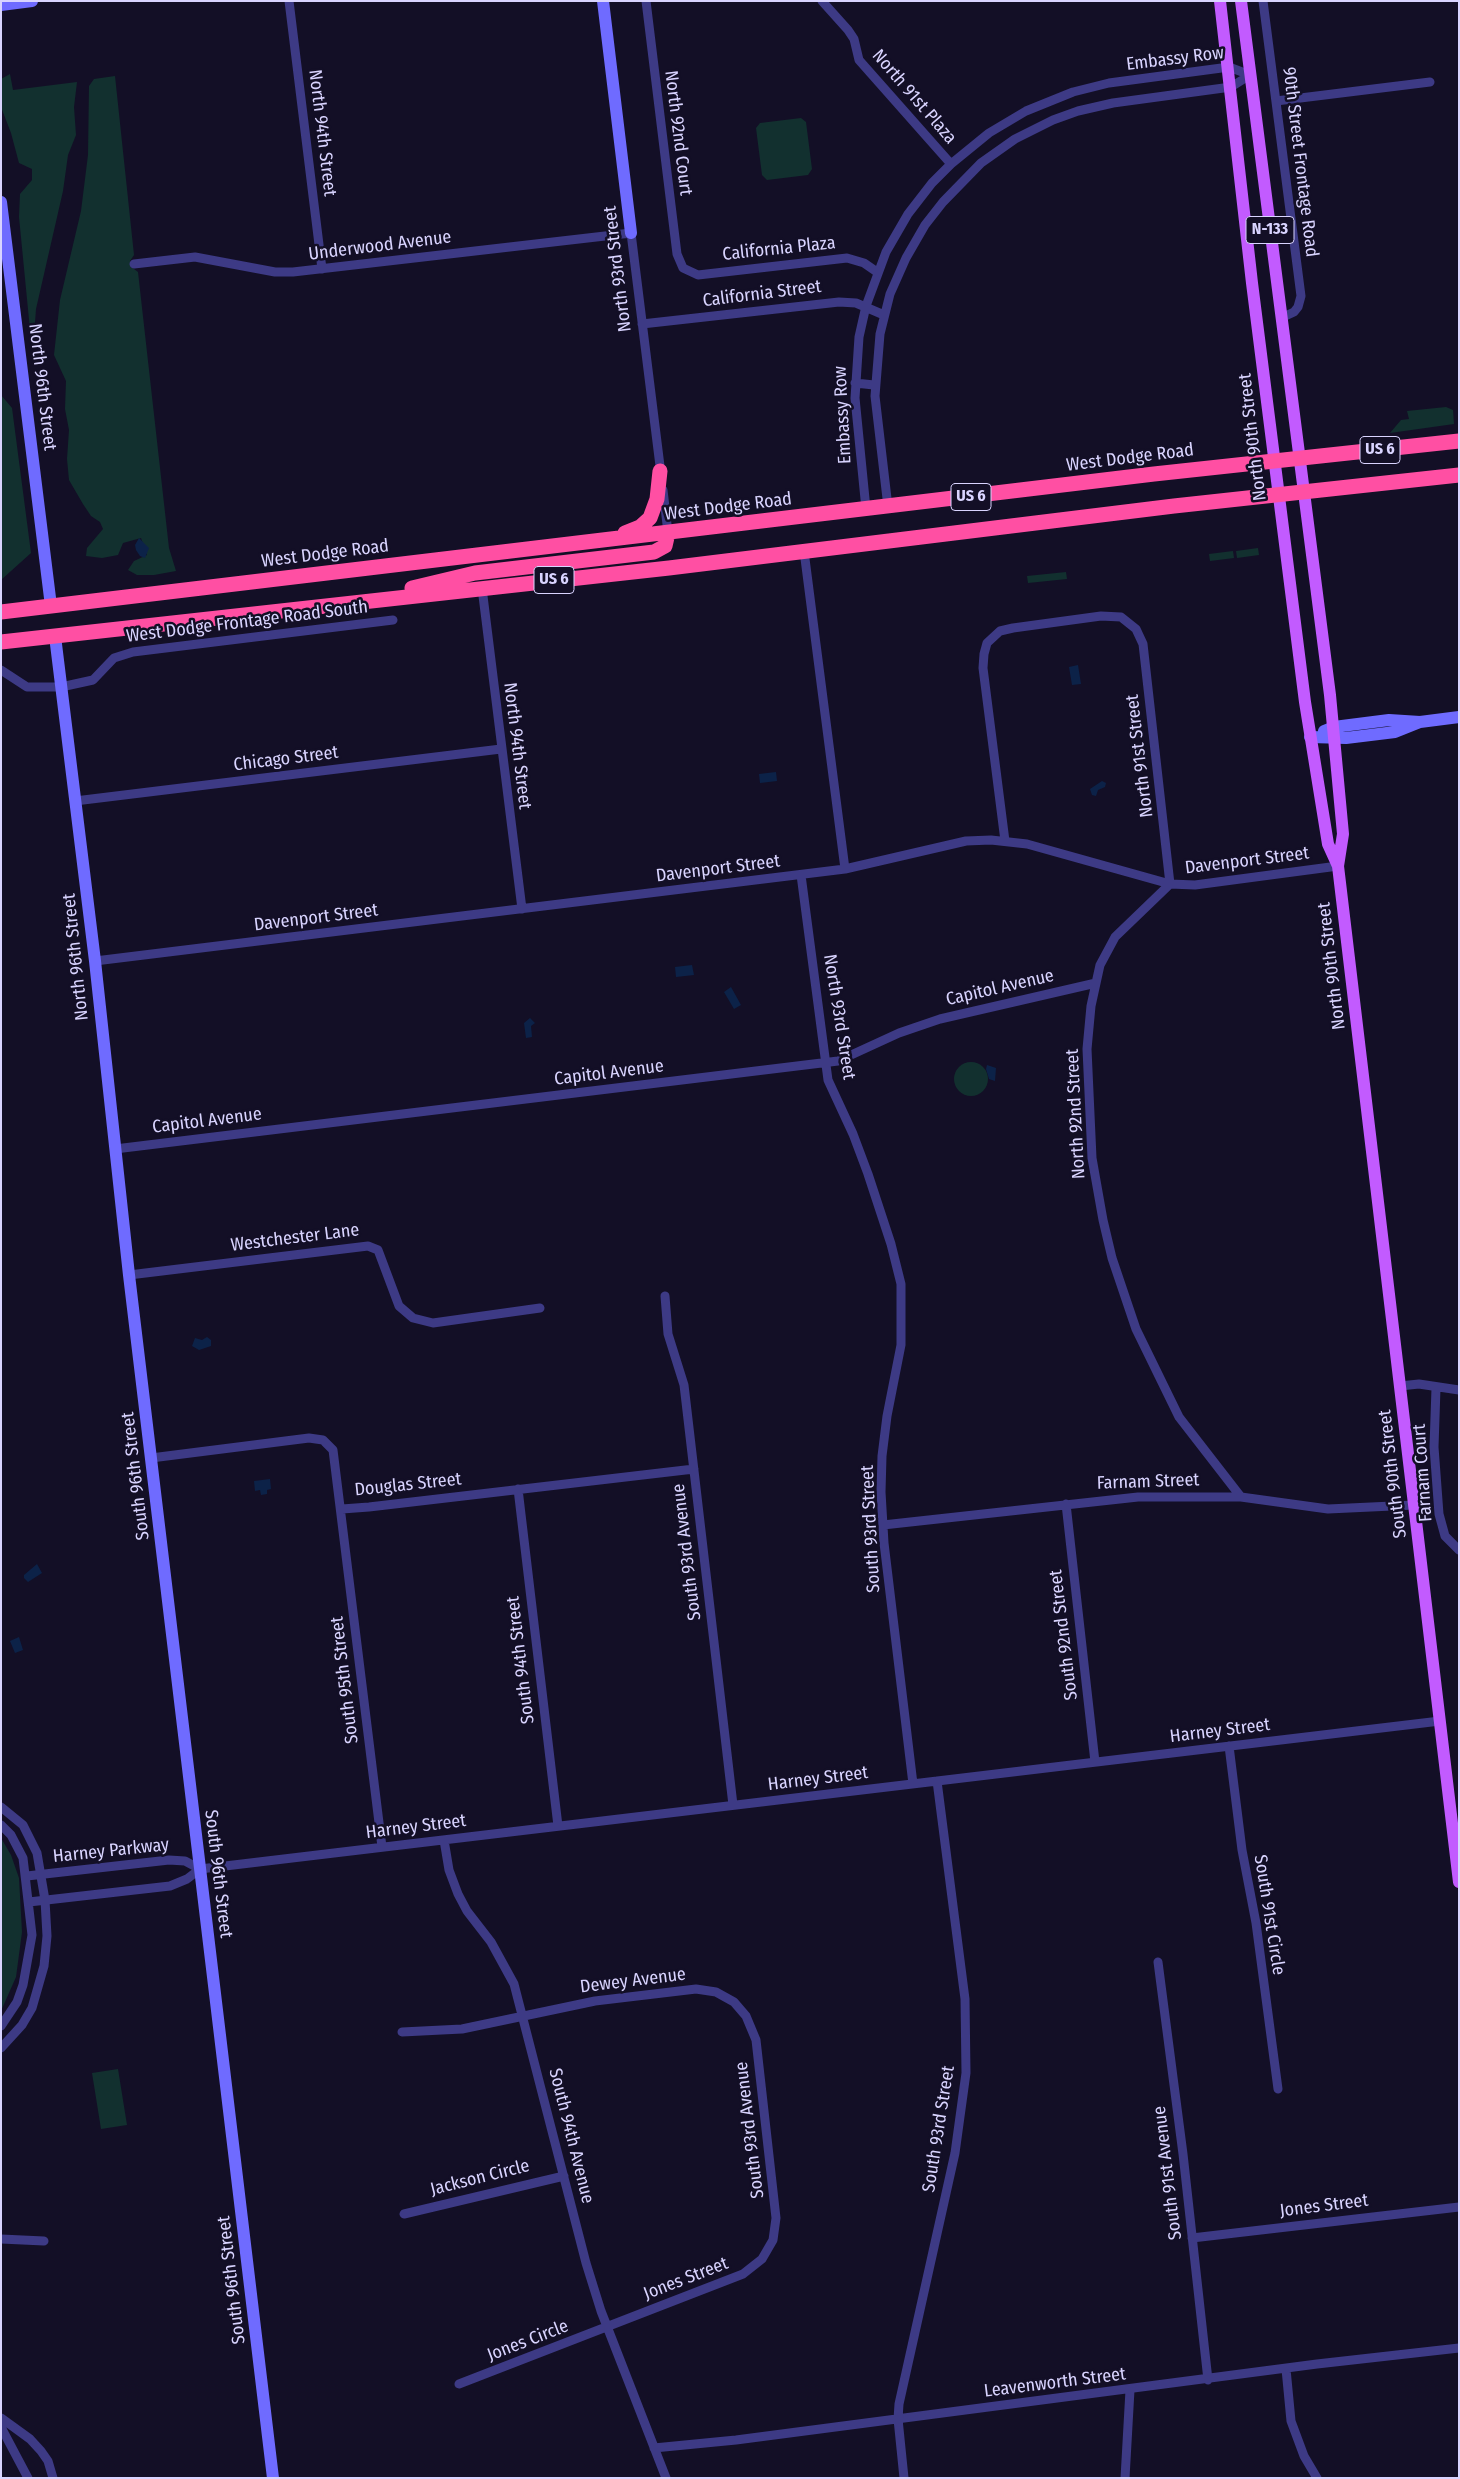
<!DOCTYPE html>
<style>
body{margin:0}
#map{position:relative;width:1460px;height:2479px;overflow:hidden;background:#130f26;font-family:"Fira Sans Condensed",sans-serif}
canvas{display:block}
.frame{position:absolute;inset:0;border:2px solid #d9d4ff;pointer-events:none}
</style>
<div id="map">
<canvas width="1460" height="2479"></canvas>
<div class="frame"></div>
</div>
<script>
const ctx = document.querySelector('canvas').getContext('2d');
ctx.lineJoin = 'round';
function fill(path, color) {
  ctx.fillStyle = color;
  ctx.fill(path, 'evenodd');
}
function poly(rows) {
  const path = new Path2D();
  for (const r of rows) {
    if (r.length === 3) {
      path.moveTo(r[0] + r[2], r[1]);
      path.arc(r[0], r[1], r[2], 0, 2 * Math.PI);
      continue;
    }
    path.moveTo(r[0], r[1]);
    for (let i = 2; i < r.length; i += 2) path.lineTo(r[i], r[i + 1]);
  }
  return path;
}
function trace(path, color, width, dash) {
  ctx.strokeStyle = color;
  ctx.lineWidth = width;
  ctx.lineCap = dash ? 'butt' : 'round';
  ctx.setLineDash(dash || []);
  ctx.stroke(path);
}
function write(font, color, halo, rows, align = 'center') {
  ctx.font = font + ' "Fira Sans Condensed",sans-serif';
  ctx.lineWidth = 5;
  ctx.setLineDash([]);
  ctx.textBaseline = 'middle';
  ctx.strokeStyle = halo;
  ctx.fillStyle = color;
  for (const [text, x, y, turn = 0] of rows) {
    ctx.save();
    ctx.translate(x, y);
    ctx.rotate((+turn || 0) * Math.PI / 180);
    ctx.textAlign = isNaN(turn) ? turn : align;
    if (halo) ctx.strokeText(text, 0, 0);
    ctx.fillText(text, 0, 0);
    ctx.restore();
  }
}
fill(poly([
 [10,74,13,90,77,82,74,107,76,135,68,155,63,191,36,309,34,336,31,340,19,217,20,194,32,180,32,169,19,163,11,133,1,107,1,79],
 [115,76,134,255,130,261,130,266,138,272,169,548,176,571,154,575,137,575,128,570,134,561,147,555,141,538,123,543,118,555,102,558,86,556,87,548,103,529,100,522,91,516,83,504,69,480,67,459,69,430,65,409,66,381,54,355,60,300,81,211,88,155,89,86,94,79],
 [801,118,806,122,812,169,808,175,767,180,762,175,756,128,760,123],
 [1,395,12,408,31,553,1,580],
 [1446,407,1453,410,1454,424,1390,433,1401,420,1409,419,1407,411],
 [1258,548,1259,555,1237,558,1236,551],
 [1233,551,1234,558,1210,561,1209,554],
 [1066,572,1067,579,1028,583,1027,576],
 [971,1079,17],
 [1,1838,11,1855,19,1878,22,1932,16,1977,1,2011],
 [118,2069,127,2125,101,2129,92,2073]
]), '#12302f');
fill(poly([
 [139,538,149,548,145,558,140,556,136,550,135,545],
 [1078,665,1081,684,1072,685,1069,667],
 [776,772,777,781,760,783,759,774],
 [1102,781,1106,783,1105,787,1098,790,1096,796,1092,795,1090,789],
 [692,965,694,975,676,977,675,967],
 [731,987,741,1005,734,1009,724,992],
 [530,1018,535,1023,531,1026,532,1037,526,1038,524,1023],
 [987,1065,996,1068,995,1081,989,1079,986,1069],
 [207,1337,211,1340,211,1346,199,1350,192,1346,195,1338,202,1340],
 [270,1479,271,1489,267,1490,267,1494,261,1495,260,1490,255,1491,254,1481],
 [37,1564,42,1573,28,1582,24,1578,24,1575],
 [19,1637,23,1650,15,1653,10,1641]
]), '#0c2248');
trace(poly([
 [289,1,322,269],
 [646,1,677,254,683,268,698,275,847,258,864,263,877,272],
 [822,1,848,30,854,39,859,60,951,164],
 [1263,1,1301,296,1298,307,1294,312,1281,318],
 [1276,101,1430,82],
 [134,264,195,257,275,272,293,272,631,233,661,474],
 [642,324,839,302,856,303,884,315],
 [855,383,874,385],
 [663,490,668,533],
 [888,507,875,396,880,334,890,294,906,258,925,225,943,202,981,163,1015,139,1053,120,1078,111,1113,103,1231,87,1250,75],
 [866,509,855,398,859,337,866,306,886,252,908,214,932,183,951,164,989,133,1026,111,1073,92,1109,83,1229,67,1250,75],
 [804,551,845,869],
 [482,588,522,909],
 [1,670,27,687,61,687,93,680,114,658,133,652,393,620],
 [75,801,501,749],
 [1005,841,983,668,984,654,987,643,1000,631,1013,628,1101,616,1121,617,1136,629,1143,644,1170,884,1115,937,1100,965,1091,1006,1087,1049,1092,1158,1103,1220,1112,1258,1136,1329,1179,1417,1241,1497],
 [801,875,828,1080,853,1134,868,1174,891,1244,901,1284,901,1345,887,1416,882,1456,881,1492,884,1543,913,1784],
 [95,961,845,869,966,841,991,840,1027,844,1170,884,1195,885,1338,866],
 [115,1149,838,1061,899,1033,940,1019,1096,983],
 [129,1275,368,1246,378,1250,399,1306,413,1318,433,1323,540,1308],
 [665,1296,668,1334,684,1385,733,1805],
 [1400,1386,1419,1384,1459,1390],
 [1436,1388,1434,1447,1439,1514,1445,1536,1459,1550],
 [151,1458,309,1438,323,1440,333,1450,382,1847],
 [518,1489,558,1826],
 [1066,1504,1095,1762],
 [342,1509,369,1507,694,1469],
 [883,1525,1138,1497,1241,1497,1328,1509,1414,1505],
 [1229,1746,1242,1850,1256,1923,1278,2089],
 [1,1807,23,1825,37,1853,45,1900,47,1936,44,1966,32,2008,22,2025,1,2048],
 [1,1825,11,1835,23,1858,32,1935,23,1985,17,2002,1,2026],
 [444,1840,449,1870,458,1894,467,1911,491,1942,514,1984,586,2263,601,2311,666,2478],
 [200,1869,1440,1721],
 [27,1876,169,1860,185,1861,200,1869],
 [29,1902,170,1886,187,1879,200,1869],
 [1158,1962,1183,2154,1208,2380],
 [402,2032,462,2029,595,2001,696,1989,716,1992,734,2002,746,2016,756,2040,776,2218,773,2240,762,2259,743,2274,459,2384],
 [404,2214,564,2176],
 [1192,2238,1459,2207],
 [1,2239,44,2241],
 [1286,2369,1291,2421,1304,2456,1317,2478],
 [1,2418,30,2439,41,2451,48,2461,53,2478],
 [1,2427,28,2478],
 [654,2448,736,2440,1317,2364,1459,2348],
 [904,2478,898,2419,899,2404,955,2153,966,2073,965,1999,937,1781],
 [1125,2478,1130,2390]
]), '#3d3a85', 9);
trace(poly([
 [603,1,631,233],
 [1,5,32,1],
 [1,202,51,606],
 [55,636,95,961,129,1275,273,2478],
 [1324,731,1334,727,1389,720,1420,722],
 [1310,737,1346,738,1395,732,1420,722,1459,717]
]), '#6f6bff', 12);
trace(poly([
 [1220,1,1252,283,1305,702,1328,844,1338,866],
 [1241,1,1330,695,1343,834,1338,866,1459,1882]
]), '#c25bff', 12);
trace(poly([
 [625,533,640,527,650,518,657,499,660,471],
 [412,588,475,573,654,552,665,546,668,533],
 [1,612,1154,474,1459,441],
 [1,642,669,568,1174,506,1459,475]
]), '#ff4fa3', 15);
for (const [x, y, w] of [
 [1270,230,48],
 [1380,450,40],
 [971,497,40],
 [554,580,40]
]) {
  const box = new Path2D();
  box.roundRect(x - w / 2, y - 13.5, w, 27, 4);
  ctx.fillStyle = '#130f26';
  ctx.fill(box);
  trace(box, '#d9d4ff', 1);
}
write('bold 16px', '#d9d4ff', null, [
 ["N-133",1270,230],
 ["US 6",1380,450],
 ["US 6",971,497],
 ["US 6",554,580]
]);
write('18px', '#d9d4ff', '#130f26', [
 ["Embassy Row",1175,59,-7],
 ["North 91st Plaza",914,97,49],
 ["North 94th Street",322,133,83],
 ["North 92nd Court",678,133,83],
 ["90th Street Frontage Road",1300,162,83],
 ["Underwood Avenue",380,246,-7],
 ["California Plaza",779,249,-6],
 ["North 93rd Street",618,269,-97],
 ["California Street",762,294,-7],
 ["North 96th Street",42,387,83],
 ["Embassy Row",843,415,-93],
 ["North 90th Street",1253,437,-97],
 ["West Dodge Road",1130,458,-7],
 ["West Dodge Road",728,507,-7],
 ["West Dodge Road",325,554,-7],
 ["West Dodge Frontage Road South",247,622,-7],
 ["North 94th Street",517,746,83],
 ["North 91st Street",1140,756,-97],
 ["Chicago Street",286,759,-7],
 ["Davenport Street",1247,861,-7],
 ["Davenport Street",718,869,-7],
 ["Davenport Street",316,918,-7],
 ["North 96th Street",76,957,-96],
 ["North 90th Street",1332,966,-97],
 ["Capitol Avenue",1000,988,-13],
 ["North 93rd Street",839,1017,81],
 ["Capitol Avenue",609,1073,-7],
 ["North 92nd Street",1076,1114,-93],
 ["Capitol Avenue",207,1121,-7],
 ["Westchester Lane",295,1238,-7],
 ["Farnam Court",1423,1473,-94],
 ["South 90th Street",1393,1474,-97],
 ["South 96th Street",136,1476,-97],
 ["Farnam Street",1148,1482,-2],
 ["Douglas Street",408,1485,-6],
 ["South 93rd Street",871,1529,-93],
 ["South 93rd Avenue",687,1552,-97],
 ["South 92nd Street",1064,1635,-97],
 ["South 94th Street",521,1660,-97],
 ["South 95th Street",345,1680,-97],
 ["Harney Street",1220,1731,-7],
 ["Harney Street",818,1779,-7],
 ["Harney Street",416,1827,-7],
 ["Harney Parkway",111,1851,-6],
 ["South 96th Street",218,1874,83],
 ["South 91st Circle",1269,1915,81],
 ["Dewey Avenue",633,1981,-7],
 ["South 93rd Street",939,2129,-81],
 ["South 93rd Avenue",750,2130,-97],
 ["South 94th Avenue",571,2136,76],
 ["South 91st Avenue",1168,2173,-97],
 ["Jackson Circle",480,2178,-14],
 ["Jones Street",1324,2206,-7],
 ["Jones Street",686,2279,-21],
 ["South 96th Street",232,2280,-97],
 ["Jones Circle",528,2341,-21],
 ["Leavenworth Street",1055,2383,-7]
]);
</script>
